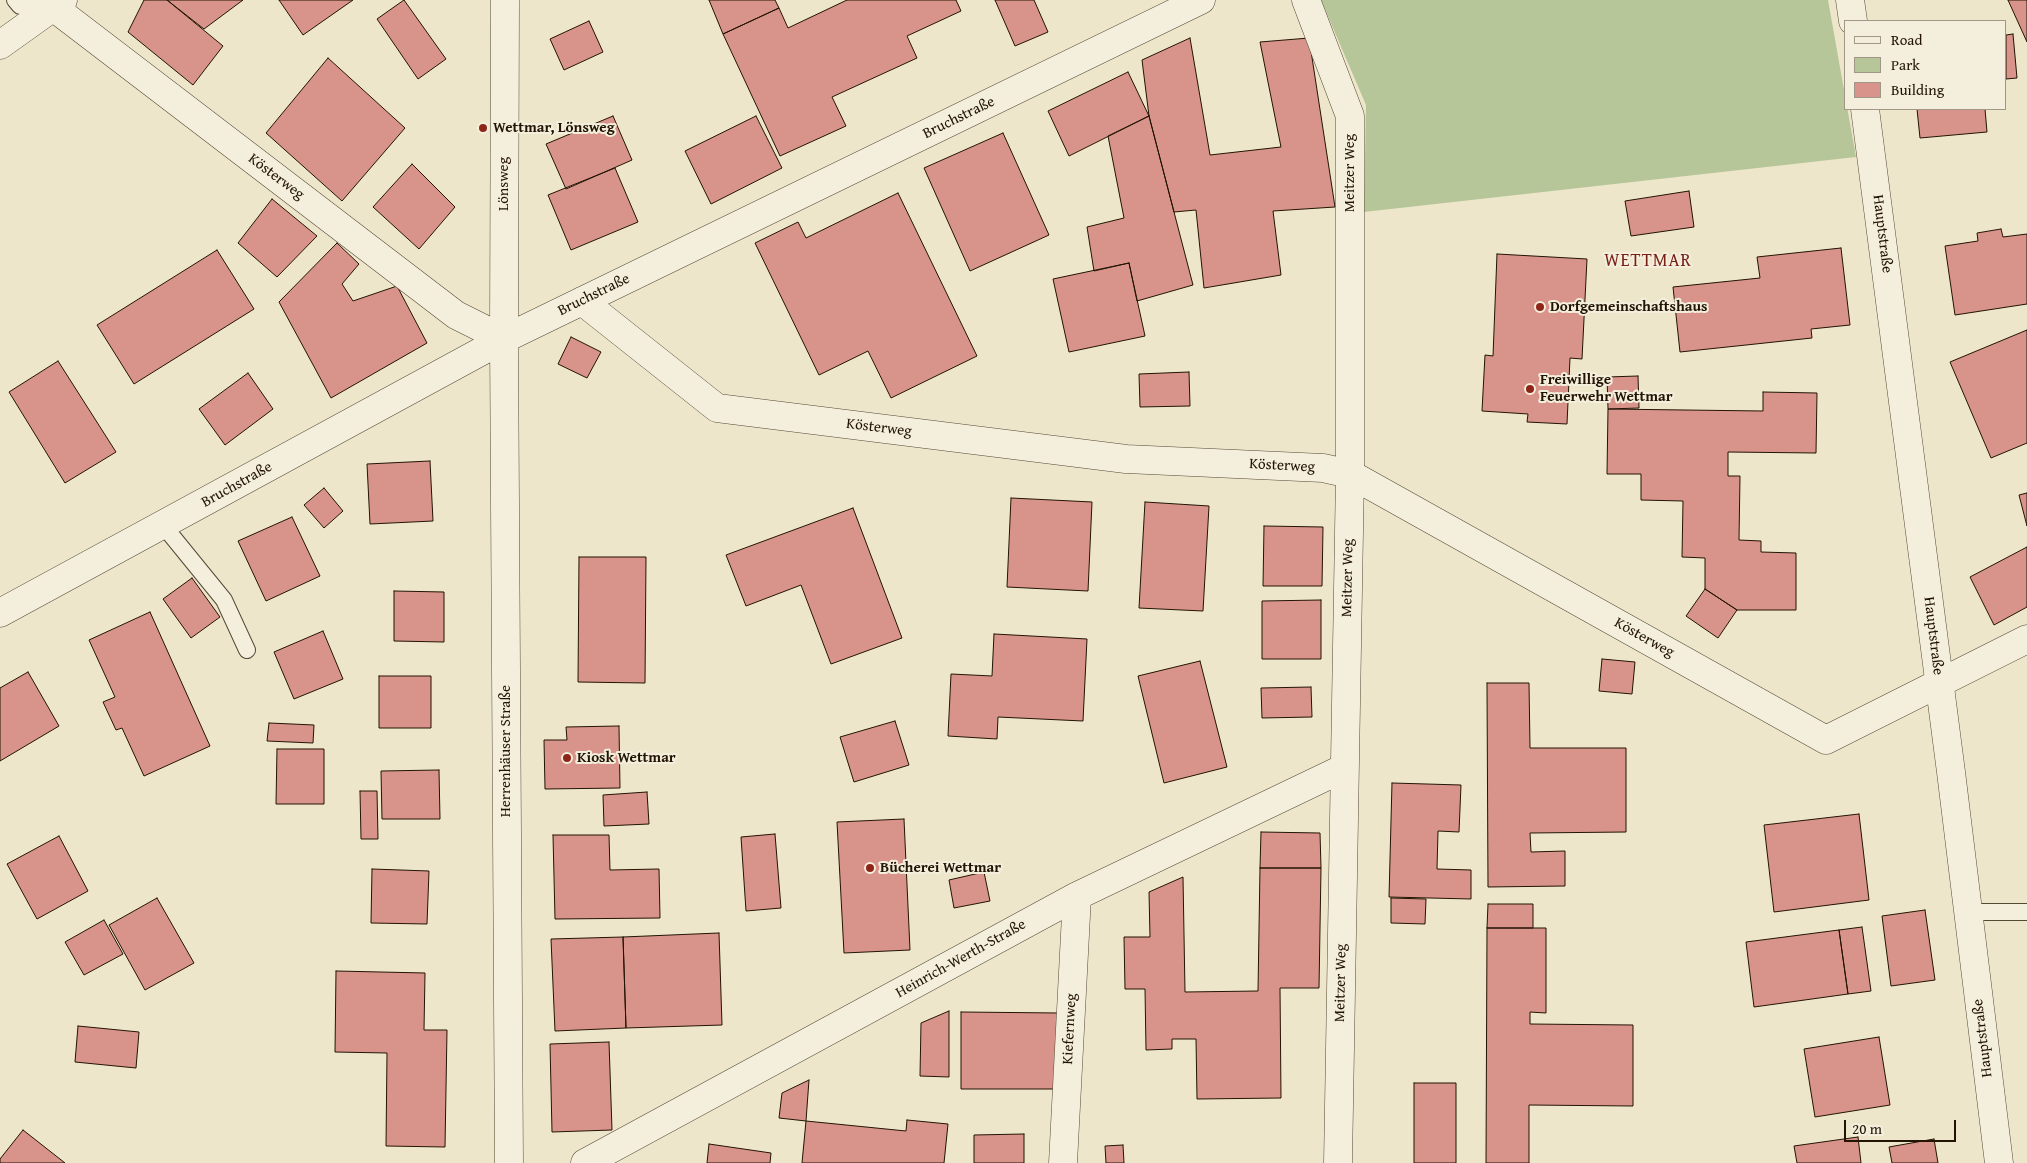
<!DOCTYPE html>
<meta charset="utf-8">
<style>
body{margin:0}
#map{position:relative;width:2027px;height:1163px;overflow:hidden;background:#eee6cb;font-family:"Gentium Book Plus",serif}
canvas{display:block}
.legend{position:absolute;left:1844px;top:20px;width:162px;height:90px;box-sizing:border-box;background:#f4efdd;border:1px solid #a09786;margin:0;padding:6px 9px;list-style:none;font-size:15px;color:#221303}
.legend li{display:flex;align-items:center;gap:10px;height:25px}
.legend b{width:25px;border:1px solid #a09786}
.scale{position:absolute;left:1844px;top:1120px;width:112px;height:22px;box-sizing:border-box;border:2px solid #221303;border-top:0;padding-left:6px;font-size:15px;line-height:18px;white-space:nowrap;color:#221303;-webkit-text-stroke:4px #f4efdd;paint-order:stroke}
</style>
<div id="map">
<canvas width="2027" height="1163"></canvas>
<ul class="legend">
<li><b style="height:6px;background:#f4efdd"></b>Road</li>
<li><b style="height:14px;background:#b6c699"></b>Park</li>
<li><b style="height:14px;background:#d8948b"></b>Building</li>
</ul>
<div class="scale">20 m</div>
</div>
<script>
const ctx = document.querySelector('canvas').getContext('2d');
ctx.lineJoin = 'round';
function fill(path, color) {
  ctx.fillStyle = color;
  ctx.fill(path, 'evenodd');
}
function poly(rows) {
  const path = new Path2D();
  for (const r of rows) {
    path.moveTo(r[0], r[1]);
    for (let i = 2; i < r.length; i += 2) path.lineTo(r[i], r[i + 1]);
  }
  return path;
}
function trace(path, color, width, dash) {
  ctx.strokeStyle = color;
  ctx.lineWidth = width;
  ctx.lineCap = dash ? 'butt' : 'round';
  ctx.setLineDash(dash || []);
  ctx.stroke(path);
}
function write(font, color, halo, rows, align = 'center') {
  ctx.font = font + ' "Gentium Book Plus",serif';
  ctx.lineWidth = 4;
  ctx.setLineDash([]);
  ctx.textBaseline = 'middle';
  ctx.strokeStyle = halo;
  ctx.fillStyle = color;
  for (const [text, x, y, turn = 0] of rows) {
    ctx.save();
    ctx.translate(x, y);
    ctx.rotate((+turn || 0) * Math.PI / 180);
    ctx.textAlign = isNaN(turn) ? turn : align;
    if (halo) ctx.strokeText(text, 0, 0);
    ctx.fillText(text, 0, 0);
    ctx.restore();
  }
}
fill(poly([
 [1321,0,1828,0,1856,157,1364,212,1366,105]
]), '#b6c699');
const building = poly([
 [144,0,167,0,223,46,193,85,128,32,144,0],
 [167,0,243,0,204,29,167,0],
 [279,0,353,0,303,35,279,0],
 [404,0,446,59,418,79,377,19,404,0],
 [709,0,775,0,779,8,723,34,709,0],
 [847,0,956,0,961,11,907,36,917,58,832,97,846,126,780,156,723,34,779,8,788,28,847,0],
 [995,0,1034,0,1048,32,1015,46,995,0],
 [2008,0,2027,0,2027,42,2008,0],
 [589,21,603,52,564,70,550,39,589,21],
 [2013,34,2017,78,2006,79,2006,35,2013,34],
 [1190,38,1210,155,1281,147,1260,42,1309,38,1335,207,1273,211,1281,275,1204,288,1196,210,1174,212,1149,116,1142,60,1190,38],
 [328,58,405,128,342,201,266,133,328,58],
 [1128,72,1149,116,1069,156,1048,111,1128,72],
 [1917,109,1985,109,1987,132,1920,138,1917,109],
 [613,116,632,160,566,189,546,144,613,116],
 [756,116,782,168,711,204,685,151,756,116],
 [1149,116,1193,285,1137,301,1129,263,1094,271,1087,227,1124,218,1108,136,1149,116],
 [1003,133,1049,235,970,271,924,168,1003,133],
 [412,164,455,207,419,249,373,207,412,164],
 [615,168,638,222,571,250,548,195,615,168],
 [1689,191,1694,227,1631,236,1625,201,1689,191],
 [898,193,977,356,891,398,868,351,819,375,755,243,798,222,806,238,898,193],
 [272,199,317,236,277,277,238,243,272,199],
 [2001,229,2003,237,2027,234,2027,304,1955,315,1945,246,1978,241,1977,233,2001,229],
 [337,243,359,264,342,284,353,301,397,286,427,343,331,398,279,302,337,243],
 [1841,248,1850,325,1811,329,1812,338,1680,352,1673,287,1760,278,1757,257,1841,248],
 [217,250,254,309,134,384,97,325,217,250],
 [1497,254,1587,259,1582,359,1570,358,1567,424,1527,422,1528,414,1482,411,1485,355,1493,356,1497,254],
 [1129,263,1145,336,1069,352,1053,279,1129,263],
 [2027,330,2027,443,1991,458,1950,362,2027,330],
 [571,337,601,352,587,378,558,364,571,337],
 [58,361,116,452,65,483,9,392,58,361],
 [1189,372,1190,406,1140,407,1139,374,1189,372],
 [248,373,273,409,225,445,199,409,248,373],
 [1638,376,1639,408,1608,409,1607,377,1638,376],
 [1763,392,1817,393,1816,453,1728,452,1728,476,1740,476,1739,540,1761,541,1761,552,1796,553,1796,610,1737,610,1705,589,1705,558,1682,557,1683,501,1641,500,1641,474,1607,474,1608,409,1763,411,1763,392],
 [430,461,433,521,370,524,367,464,430,461],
 [324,488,343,511,324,528,304,505,324,488],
 [2027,493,2027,526,2019,495,2027,493],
 [1011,498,1092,502,1088,591,1007,587,1011,498],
 [1145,502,1209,506,1203,611,1139,608,1145,502],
 [853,508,902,638,831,664,801,585,746,606,726,555,853,508],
 [292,517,320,576,266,601,238,541,292,517],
 [1264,526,1323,527,1322,586,1263,586,1264,526],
 [2027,547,2027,607,1994,625,1970,577,2027,547],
 [579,557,646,557,645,683,578,682,579,557],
 [192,578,220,617,191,638,163,599,192,578],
 [1705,589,1737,610,1718,638,1686,616,1705,589],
 [394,591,444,592,444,642,394,641,394,591],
 [1321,600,1321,659,1262,659,1262,601,1321,600],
 [150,612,210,746,144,776,122,728,116,730,103,702,115,697,89,640,150,612],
 [323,631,343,679,294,699,274,652,323,631],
 [994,634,1087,639,1083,721,998,717,997,739,948,736,951,674,992,676,994,634],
 [1602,659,1635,662,1632,694,1599,691,1602,659],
 [1200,661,1227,767,1164,783,1138,676,1200,661],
 [28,672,59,726,0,761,0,688,28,672],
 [379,676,431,676,431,728,379,728,379,676],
 [1487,683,1529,683,1530,748,1626,748,1626,832,1530,833,1531,852,1565,851,1565,886,1488,887,1487,683],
 [1311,687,1312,717,1262,718,1261,688,1311,687],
 [895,721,909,765,854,782,840,737,895,721],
 [269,723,314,725,313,743,267,741,269,723],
 [619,726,620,788,545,789,544,740,567,740,566,727,619,726],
 [277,749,324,749,324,804,276,804,277,749],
 [439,770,440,819,382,819,381,771,439,770],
 [1392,783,1461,785,1459,832,1438,831,1437,869,1471,870,1471,899,1389,897,1392,783],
 [360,791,377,791,378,839,361,839,360,791],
 [647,792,649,824,604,826,603,795,647,792],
 [1859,814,1869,900,1774,912,1764,825,1859,814],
 [904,819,910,950,844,953,837,822,904,819],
 [1261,832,1320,833,1321,868,1260,868,1261,832],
 [775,834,781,908,746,911,741,837,775,834],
 [553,835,609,835,610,870,659,869,660,918,555,919,553,835],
 [59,836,88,891,37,919,7,864,59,836],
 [1260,868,1321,868,1319,988,1280,988,1281,1098,1197,1099,1196,1039,1172,1039,1172,1049,1146,1050,1145,989,1125,989,1124,937,1150,937,1149,892,1183,877,1185,992,1258,991,1260,868],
 [372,869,429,871,427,924,371,923,372,869],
 [984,872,990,901,954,908,949,880,984,872],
 [157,898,194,963,145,990,109,925,157,898],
 [1391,898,1426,899,1425,924,1391,923,1391,898],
 [1488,904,1533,904,1533,928,1487,928,1488,904],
 [1925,910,1935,980,1891,986,1882,916,1925,910],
 [104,920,123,954,84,975,65,942,104,920],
 [1862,927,1871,991,1848,994,1839,930,1862,927],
 [1487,928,1546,928,1546,1013,1530,1012,1530,1024,1633,1025,1633,1106,1529,1105,1529,1163,1486,1163,1487,928],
 [1839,930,1848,994,1754,1007,1746,942,1839,930],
 [719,933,722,1025,626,1028,623,937,719,933],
 [623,937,626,1028,555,1031,551,939,623,937],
 [336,971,425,973,424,1030,447,1030,445,1147,386,1146,387,1053,335,1052,336,971],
 [949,1011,949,1077,920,1076,921,1023,949,1011],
 [961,1012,1059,1013,1058,1089,961,1089,961,1012],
 [78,1026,139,1032,136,1068,75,1062,78,1026],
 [1879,1037,1890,1105,1815,1117,1804,1049,1879,1037],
 [609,1042,612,1130,552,1132,550,1044,609,1042],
 [809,1080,806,1121,779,1118,782,1093,809,1080],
 [1414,1083,1456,1083,1456,1163,1414,1163,1414,1083],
 [907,1120,948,1124,944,1163,802,1163,806,1121,906,1131,907,1120],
 [23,1130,65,1163,0,1163,0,1159,23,1130],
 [1024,1134,1024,1163,974,1163,974,1135,1024,1134],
 [1858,1137,1861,1163,1797,1163,1794,1146,1858,1137],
 [1934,1139,1938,1163,1892,1163,1889,1147,1934,1139],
 [709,1144,771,1153,770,1163,707,1163,709,1144],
 [1123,1145,1124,1163,1106,1163,1105,1146,1123,1145]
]);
fill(building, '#d8948b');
trace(building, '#221303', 1);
const service = poly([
 [15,0,20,6,51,7],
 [163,525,224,600,247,650],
 [1968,912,2027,912]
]);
const minor = poly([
 [505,0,504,339,509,1163],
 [1306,0,1350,116,1350,474,1338,1163],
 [53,7,456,315,504,339],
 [0,45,63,0],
 [582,301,717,408,1126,459,1323,468,1350,474,1826,740,2027,639],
 [0,613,504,339,1201,0],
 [585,1163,1077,896,1344,768],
 [1063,1163,1077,896]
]);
const tertiary = poly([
 [1850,0,1853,21],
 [1865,109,1951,772,1999,1163]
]);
trace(service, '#554835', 18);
trace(minor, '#554835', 29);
trace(tertiary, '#554835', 29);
trace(service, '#f4efdd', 16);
trace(minor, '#f4efdd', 28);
trace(tertiary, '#f4efdd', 28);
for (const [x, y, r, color] of [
 [483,128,5,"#8f2418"],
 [1540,307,5,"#8f2418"],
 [1530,389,5,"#8f2418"],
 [567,758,5,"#8f2418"],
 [870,868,5,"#8f2418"]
]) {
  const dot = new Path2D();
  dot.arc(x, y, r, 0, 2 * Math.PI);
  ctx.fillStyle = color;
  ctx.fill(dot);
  trace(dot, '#f4efdd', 2);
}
write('15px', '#221303', '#f4efdd', [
 ["Bruchstraße",959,118,-26],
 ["Meitzer Weg",1350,173,-90],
 ["Kösterweg",276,177,37],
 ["Lönsweg",504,184,-90],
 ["Hauptstraße",1882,234,83],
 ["Bruchstraße",594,295,-26],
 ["Kösterweg",879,428,7],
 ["Kösterweg",1282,466,3],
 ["Bruchstraße",237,485,-29],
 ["Meitzer Weg",1348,578,-89],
 ["Hauptstraße",1933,636,83],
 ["Kösterweg",1644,638,29],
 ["Herrenhäuser Straße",506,751,-90],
 ["Heinrich-Werth-Straße",961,959,-29],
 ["Meitzer Weg",1341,983,-89],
 ["Kiefernweg",1070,1029,-87],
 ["Hauptstraße",1983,1038,-97]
]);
write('bold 15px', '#221303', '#f4efdd', [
 ["Wettmar, Lönsweg",493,128],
 ["Dorfgemeinschaftshaus",1550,307],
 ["Freiwillige",1540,380],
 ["Feuerwehr Wettmar",1540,397],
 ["Kiosk Wettmar",577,758],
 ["Bücherei Wettmar",880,868]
], 'left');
ctx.letterSpacing = '1px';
write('18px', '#7a1f14', '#f4efdd', [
 ["WETTMAR",1648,261]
]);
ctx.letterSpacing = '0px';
</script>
